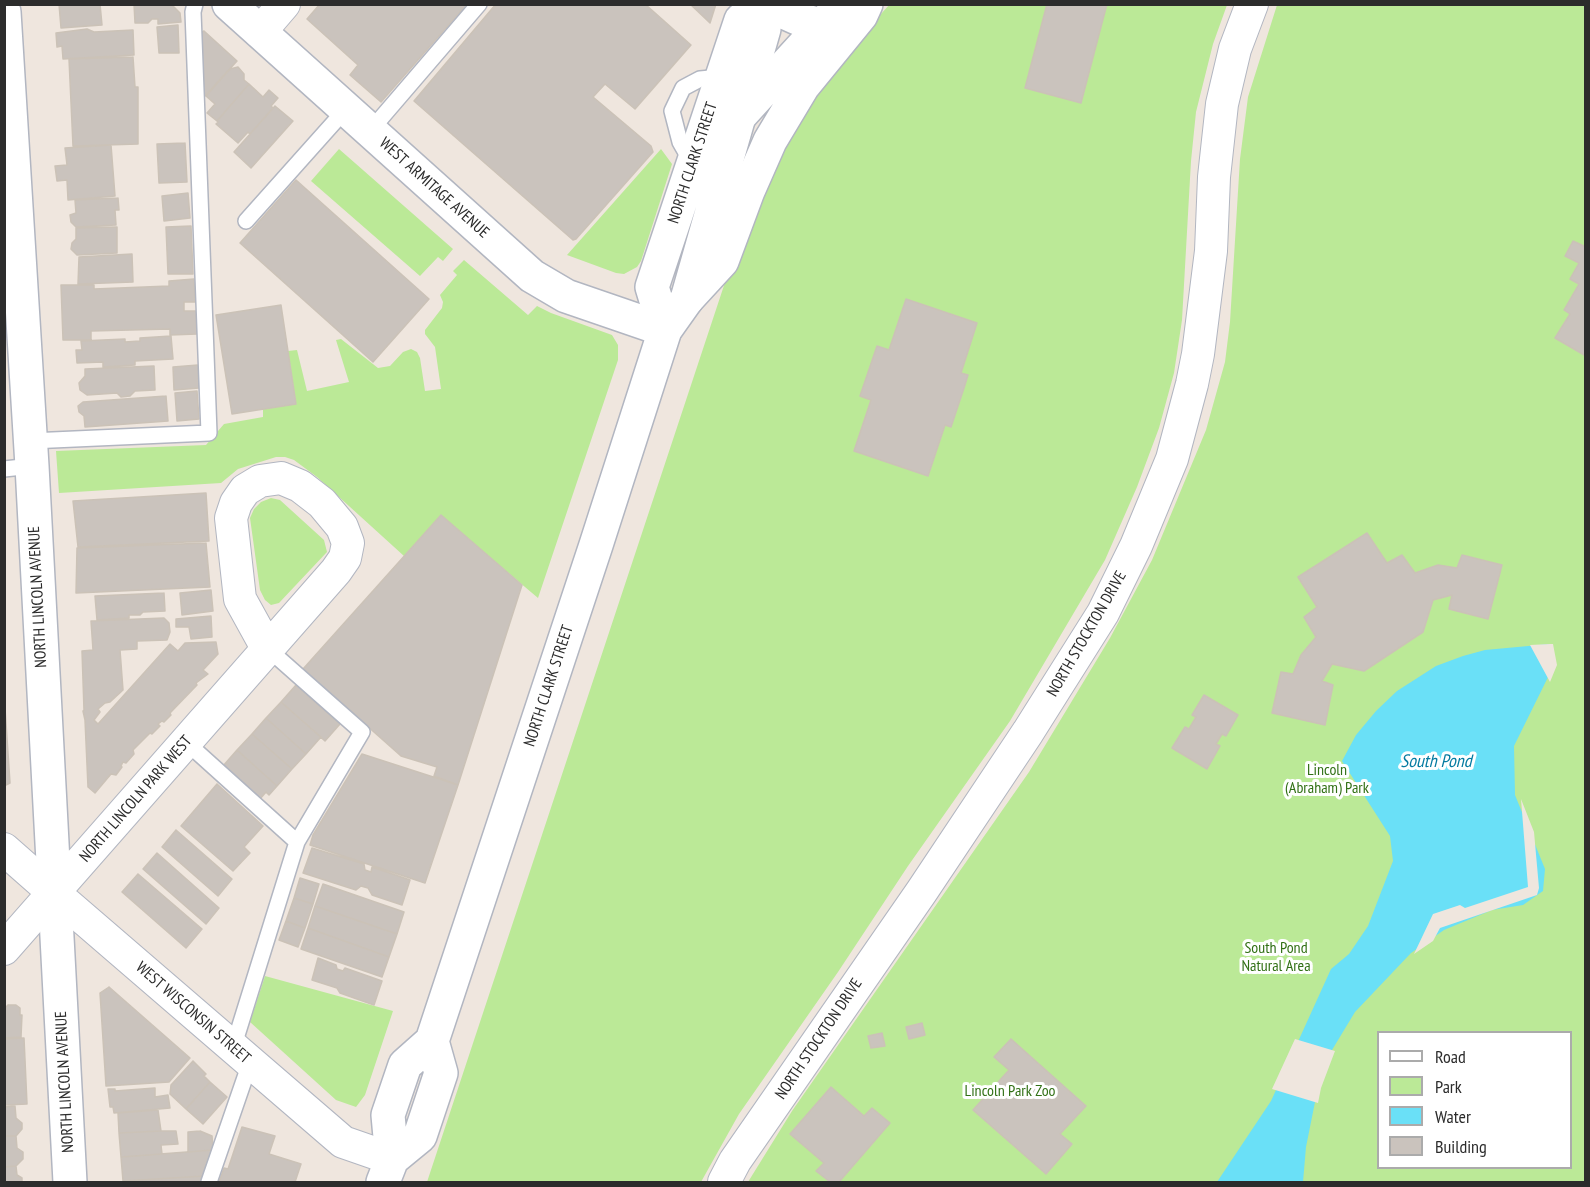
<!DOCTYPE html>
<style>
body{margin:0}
#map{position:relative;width:1590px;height:1187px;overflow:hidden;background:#efe6de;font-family:"PT Sans Narrow",sans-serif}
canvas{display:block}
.frame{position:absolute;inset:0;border:6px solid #2c2c2c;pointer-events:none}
.legend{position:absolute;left:1377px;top:1031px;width:195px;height:138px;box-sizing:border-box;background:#fff;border:2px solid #ababab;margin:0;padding:8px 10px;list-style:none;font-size:18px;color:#2c2c2c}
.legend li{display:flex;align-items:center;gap:12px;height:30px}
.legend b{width:30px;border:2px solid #ababab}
</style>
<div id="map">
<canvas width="1590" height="1187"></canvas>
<div class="frame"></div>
<ul class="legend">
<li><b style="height:8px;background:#fff"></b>Road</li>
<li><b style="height:16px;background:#bbe997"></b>Park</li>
<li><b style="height:16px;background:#6ae0f7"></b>Water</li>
<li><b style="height:16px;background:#cac3bd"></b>Building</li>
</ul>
</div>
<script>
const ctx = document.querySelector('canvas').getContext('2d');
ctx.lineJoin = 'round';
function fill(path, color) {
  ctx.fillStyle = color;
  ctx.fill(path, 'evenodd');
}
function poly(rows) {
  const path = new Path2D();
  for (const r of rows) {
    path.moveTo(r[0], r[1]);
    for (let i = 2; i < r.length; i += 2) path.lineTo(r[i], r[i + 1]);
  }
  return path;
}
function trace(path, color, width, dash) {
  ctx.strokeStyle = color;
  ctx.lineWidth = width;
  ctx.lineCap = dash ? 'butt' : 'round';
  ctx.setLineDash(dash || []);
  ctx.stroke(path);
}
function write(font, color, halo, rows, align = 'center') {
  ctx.font = font + ' "PT Sans Narrow",sans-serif';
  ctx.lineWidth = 6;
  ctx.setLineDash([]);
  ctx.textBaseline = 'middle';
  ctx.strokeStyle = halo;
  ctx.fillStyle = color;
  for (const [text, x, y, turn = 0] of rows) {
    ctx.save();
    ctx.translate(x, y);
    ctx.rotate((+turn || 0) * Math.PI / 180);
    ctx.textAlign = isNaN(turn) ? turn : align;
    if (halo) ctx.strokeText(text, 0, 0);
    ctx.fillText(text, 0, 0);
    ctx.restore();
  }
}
fill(poly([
 [889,5,1227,5,1213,44,1196,112,1191,161,1182,320,1174,373,1159,428,1137,487,1105,560,1010,721,908,866,838,972,739,1114,701,1182,427,1182,748,213,779,145,830,71],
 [1277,5,1585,5,1585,1182,748,1182,792,1111,1029,772,1110,638,1152,560,1206,430,1225,362,1230,322,1240,159,1248,97],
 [1378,1032,1570,1032,1570,1168,1378,1168],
 [339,149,453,249,443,261,438,257,420,276,311,181],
 [661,149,672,164,641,261,637,267,624,274,616,273,567,255],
 [464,260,528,315,537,306,551,313,612,335,618,345,618,360,538,598,441,516,404,556,317,477,294,460,285,457,276,457,238,469,221,483,59,493,56,451,206,445,224,424,263,417,263,409,296,404,288,351,297,350,307,391,349,382,336,340,341,339,378,368,390,366,403,352,411,349,417,352,420,358,425,391,441,389,435,347,425,334,425,330,442,308,443,302,440,295,457,275,453,271],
 [271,498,280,500,324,540,327,552,279,603,271,605,265,600,260,590,250,518,254,509,261,502],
 [265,976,393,1011,365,1095,356,1107,336,1100,250,1022]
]), '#bbe997');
fill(poly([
 [1550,644,1554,665,1514,746,1515,795,1545,869,1543,891,1523,905,1492,910,1444,930,1411,953,1355,1012,1332,1050,1318,1087,1306,1147,1303,1182,1217,1182,1271,1101,1331,969,1349,954,1368,926,1393,861,1390,836,1342,761,1356,735,1376,711,1397,691,1436,666,1463,656,1485,650]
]), '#6ae0f7');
fill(poly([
 [1550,644,1553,644,1557,665,1550,682,1530,645],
 [1521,799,1534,832,1539,888,1537,895,1440,928,1433,941,1414,954,1433,914,1460,905,1465,908,1528,887],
 [1295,1039,1335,1051,1321,1088,1318,1103,1272,1089]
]), '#efe6de');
const building = poly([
 [59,4,100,4,102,25,61,28,59,4],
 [134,4,171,4,180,13,181,22,158,24,158,19,152,19,148,23,135,23,134,4],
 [320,4,467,4,381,102,350,75,358,65,307,19,320,4],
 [496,4,645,4,691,45,635,109,605,84,593,97,651,146,653,152,576,239,573,240,414,101,496,4],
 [690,4,716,4,710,23,690,4],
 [1047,4,1107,4,1081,103,1025,88,1047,4],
 [178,25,179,53,159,53,157,27,178,25],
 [87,29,94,32,133,30,134,55,63,59,62,46,57,47,56,33,87,29],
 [204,31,237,61,203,98,199,34,204,31],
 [133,57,135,87,138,87,138,144,73,146,69,59,133,57],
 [238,67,244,74,244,80,249,84,217,121,207,113,215,104,206,96,230,69,238,67],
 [249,84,263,97,269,90,278,98,271,106,273,108,250,134,248,132,238,143,216,124,218,122,217,121,249,84],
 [275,106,293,121,251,168,234,152,275,106],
 [185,143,187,182,159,183,157,144,185,143],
 [111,145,115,196,68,200,67,180,57,181,55,166,67,165,65,148,111,145],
 [296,180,429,299,373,362,240,243,296,180],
 [188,193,190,218,164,221,162,196,188,193],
 [118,198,119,210,115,210,116,225,76,227,71,222,70,215,76,213,75,200,118,198],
 [191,226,193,274,168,274,166,227,191,226],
 [117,227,117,253,77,255,71,249,72,243,76,239,76,228,117,227],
 [1573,241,1586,247,1586,356,1555,338,1570,314,1564,310,1579,284,1570,279,1579,263,1565,256,1573,241],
 [132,254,133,282,78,284,79,257,132,254],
 [194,279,195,302,184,302,184,311,196,311,197,334,170,335,170,329,91,331,91,340,63,340,61,285,94,285,94,289,169,286,169,281,194,279],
 [906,299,977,323,961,373,968,375,964,388,951,427,945,425,928,476,854,451,871,400,860,396,877,346,889,350,906,299],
 [281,305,296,404,232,414,216,315,281,305],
 [171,336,173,359,135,361,135,365,103,367,103,362,77,363,76,350,82,350,81,341,125,339,125,342,140,341,140,338,171,336],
 [198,365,199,388,174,390,173,367,198,365],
 [154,366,155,390,135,391,130,396,121,397,117,393,87,395,80,390,79,383,85,376,85,369,154,366],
 [197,391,199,419,177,421,175,393,197,391],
 [166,396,168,421,85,427,84,416,79,412,78,406,83,402,166,396],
 [206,493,209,541,78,547,73,501,206,493],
 [441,515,522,585,458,785,434,776,437,767,401,756,303,669,441,515],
 [1367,533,1387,563,1402,555,1415,573,1438,565,1457,568,1462,555,1502,565,1488,619,1449,609,1452,595,1433,600,1423,632,1364,671,1332,664,1322,681,1333,685,1325,725,1272,713,1281,672,1293,674,1301,655,1316,637,1304,617,1317,607,1298,577,1367,533],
 [206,543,210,587,76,593,77,548,206,543],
 [211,590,213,611,182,615,180,593,211,590],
 [164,593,165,611,143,612,140,615,129,615,129,618,97,620,95,596,164,593],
 [211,616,212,637,191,639,189,627,176,627,176,619,211,616],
 [164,618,169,623,170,632,167,640,137,641,137,649,120,650,123,690,110,702,105,703,98,709,100,712,94,720,98,724,170,644,178,651,185,643,216,642,218,654,203,670,208,674,196,683,197,685,170,713,171,715,164,722,162,721,158,724,160,726,152,734,150,733,133,750,134,754,126,763,123,762,121,766,122,767,116,775,111,774,95,793,88,787,85,720,83,711,84,710,82,651,93,650,91,621,164,618],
 [296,685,340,724,325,741,281,702,296,685],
 [4,693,10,783,4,786,4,693],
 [1204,695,1238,715,1226,736,1222,734,1216,744,1220,746,1207,769,1172,748,1185,727,1189,729,1196,717,1192,715,1204,695],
 [281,702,321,737,306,754,266,718,281,702],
 [266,718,306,754,292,769,252,734,266,718],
 [252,734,292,769,277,786,237,750,252,734],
 [237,750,277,786,269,795,266,792,260,799,223,766,237,750],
 [362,754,458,785,425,883,310,845,313,835,362,754],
 [217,784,263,826,244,847,250,853,233,871,181,826,217,784],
 [176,830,232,879,218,896,162,847,176,830],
 [312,848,364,864,365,870,371,872,372,867,410,880,402,905,372,895,368,888,361,886,356,890,303,873,312,848],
 [157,853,219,908,206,924,143,869,157,853],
 [138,874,202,929,186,948,122,892,138,874],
 [300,878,319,884,313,904,294,898,300,878],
 [323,884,404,912,397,934,315,906,323,884],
 [294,898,313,904,305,928,286,921,294,898],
 [315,906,397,934,389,957,308,928,315,906],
 [286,921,305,928,298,947,279,940,286,921],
 [308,928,389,957,382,977,301,949,308,928],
 [318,958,336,965,337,969,343,971,345,968,382,981,374,1005,340,993,337,988,312,980,318,958],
 [109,987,190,1058,169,1082,106,1086,100,993,109,987],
 [8,1005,16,1005,20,1008,20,1015,22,1015,21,1037,4,1038,4,1009,8,1005],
 [922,1023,925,1035,909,1039,906,1027,922,1023],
 [882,1033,885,1046,871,1048,868,1036,882,1033],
 [24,1038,27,1104,4,1105,4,1039,24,1038],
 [1011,1039,1086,1106,1060,1134,1072,1144,1046,1174,973,1110,1009,1070,994,1057,1011,1039],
 [193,1061,206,1074,204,1076,210,1082,186,1109,170,1094,171,1085,193,1061],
 [210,1082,227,1097,203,1124,186,1109,210,1082],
 [831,1087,864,1116,872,1108,890,1123,839,1182,830,1182,816,1171,824,1163,790,1134,831,1087],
 [155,1088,155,1097,168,1095,170,1108,114,1113,113,1107,110,1107,108,1089,115,1089,115,1091,155,1088],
 [15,1106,16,1118,22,1123,22,1129,16,1136,4,1136,4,1107,15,1106],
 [158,1110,161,1131,119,1133,118,1113,158,1110],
 [242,1127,275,1136,269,1154,301,1164,295,1182,219,1182,224,1168,228,1169,242,1127],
 [161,1131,176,1131,178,1144,161,1145,162,1154,121,1157,119,1133,161,1131],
 [200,1131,212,1136,213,1150,188,1152,188,1132,200,1131],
 [4,1136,16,1136,17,1148,23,1152,23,1159,16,1166,4,1167,4,1136],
 [213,1150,205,1176,123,1181,121,1157,213,1150],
 [16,1166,17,1175,22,1178,22,1182,4,1182,4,1167,16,1166],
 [205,1176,202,1182,123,1182,123,1181,205,1176]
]);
fill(building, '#cac3bd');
trace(building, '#cbc2b7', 1.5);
const service = poly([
 [370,131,479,4],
 [692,163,680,142,672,111,683,88,700,79,721,77],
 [246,221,346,109],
 [30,441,209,433,193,12,195,4],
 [4,469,32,466],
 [186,742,297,842],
 [233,1048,297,842,362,732,267,648],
 [209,1182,250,1063]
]);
const minor = poly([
 [260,32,284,4],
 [4,849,54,893,343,1142,392,1159],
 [4,949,336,571,345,558,348,543,342,527,322,503,300,486,281,478,260,481,245,490,236,503,231,518,240,599,267,648],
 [724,1182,735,1161,922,891,1028,732,1103,613,1136,546,1172,459,1192,384,1198,354,1211,251,1214,177,1222,104,1235,49,1252,4]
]);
const tertiary = poly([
 [229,4,532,276,566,296,665,330],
 [734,122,839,7],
 [687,299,722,261,748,191,770,141,803,86,861,15,866,4]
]);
const secondary = poly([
 [766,4,797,18,822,26],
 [4,12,32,466,70,1182],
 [665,330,652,287,741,20,760,4],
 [392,1159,420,1136,441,1073,432,1041],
 [383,1182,392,1159,388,1115,405,1065,432,1041,596,545,665,330,687,299,764,29,762,4]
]);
trace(service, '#b2b6c1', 18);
trace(minor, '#b2b6c1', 34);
trace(tertiary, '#b2b6c1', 36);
trace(secondary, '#b2b6c1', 36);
trace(service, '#fff', 15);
trace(minor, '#fff', 32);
trace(tertiary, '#fff', 33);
trace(secondary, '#fff', 33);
write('16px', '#2c2c2c', '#fff', [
 ["NORTH CLARK STREET",693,163,-72],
 ["WEST ARMITAGE AVENUE",434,188,42],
 ["NORTH LINCOLN AVENUE",38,597,-93],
 ["NORTH STOCKTON DRIVE",1087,634,-60],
 ["NORTH CLARK STREET",549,686,-72],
 ["NORTH LINCOLN PARK WEST",136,799,-49],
 ["WEST WISCONSIN STREET",193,1013,41],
 ["NORTH STOCKTON DRIVE",819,1039,-56],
 ["NORTH LINCOLN AVENUE",65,1082,-93]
]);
write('16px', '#317015', '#fff', [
 ["Lincoln",1327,770],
 ["(Abraham) Park",1327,788],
 ["South Pond",1276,948],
 ["Natural Area",1276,966],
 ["Lincoln Park Zoo",1010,1091]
]);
write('italic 18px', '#057ba1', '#fff', [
 ["South Pond",1436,762]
]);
</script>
